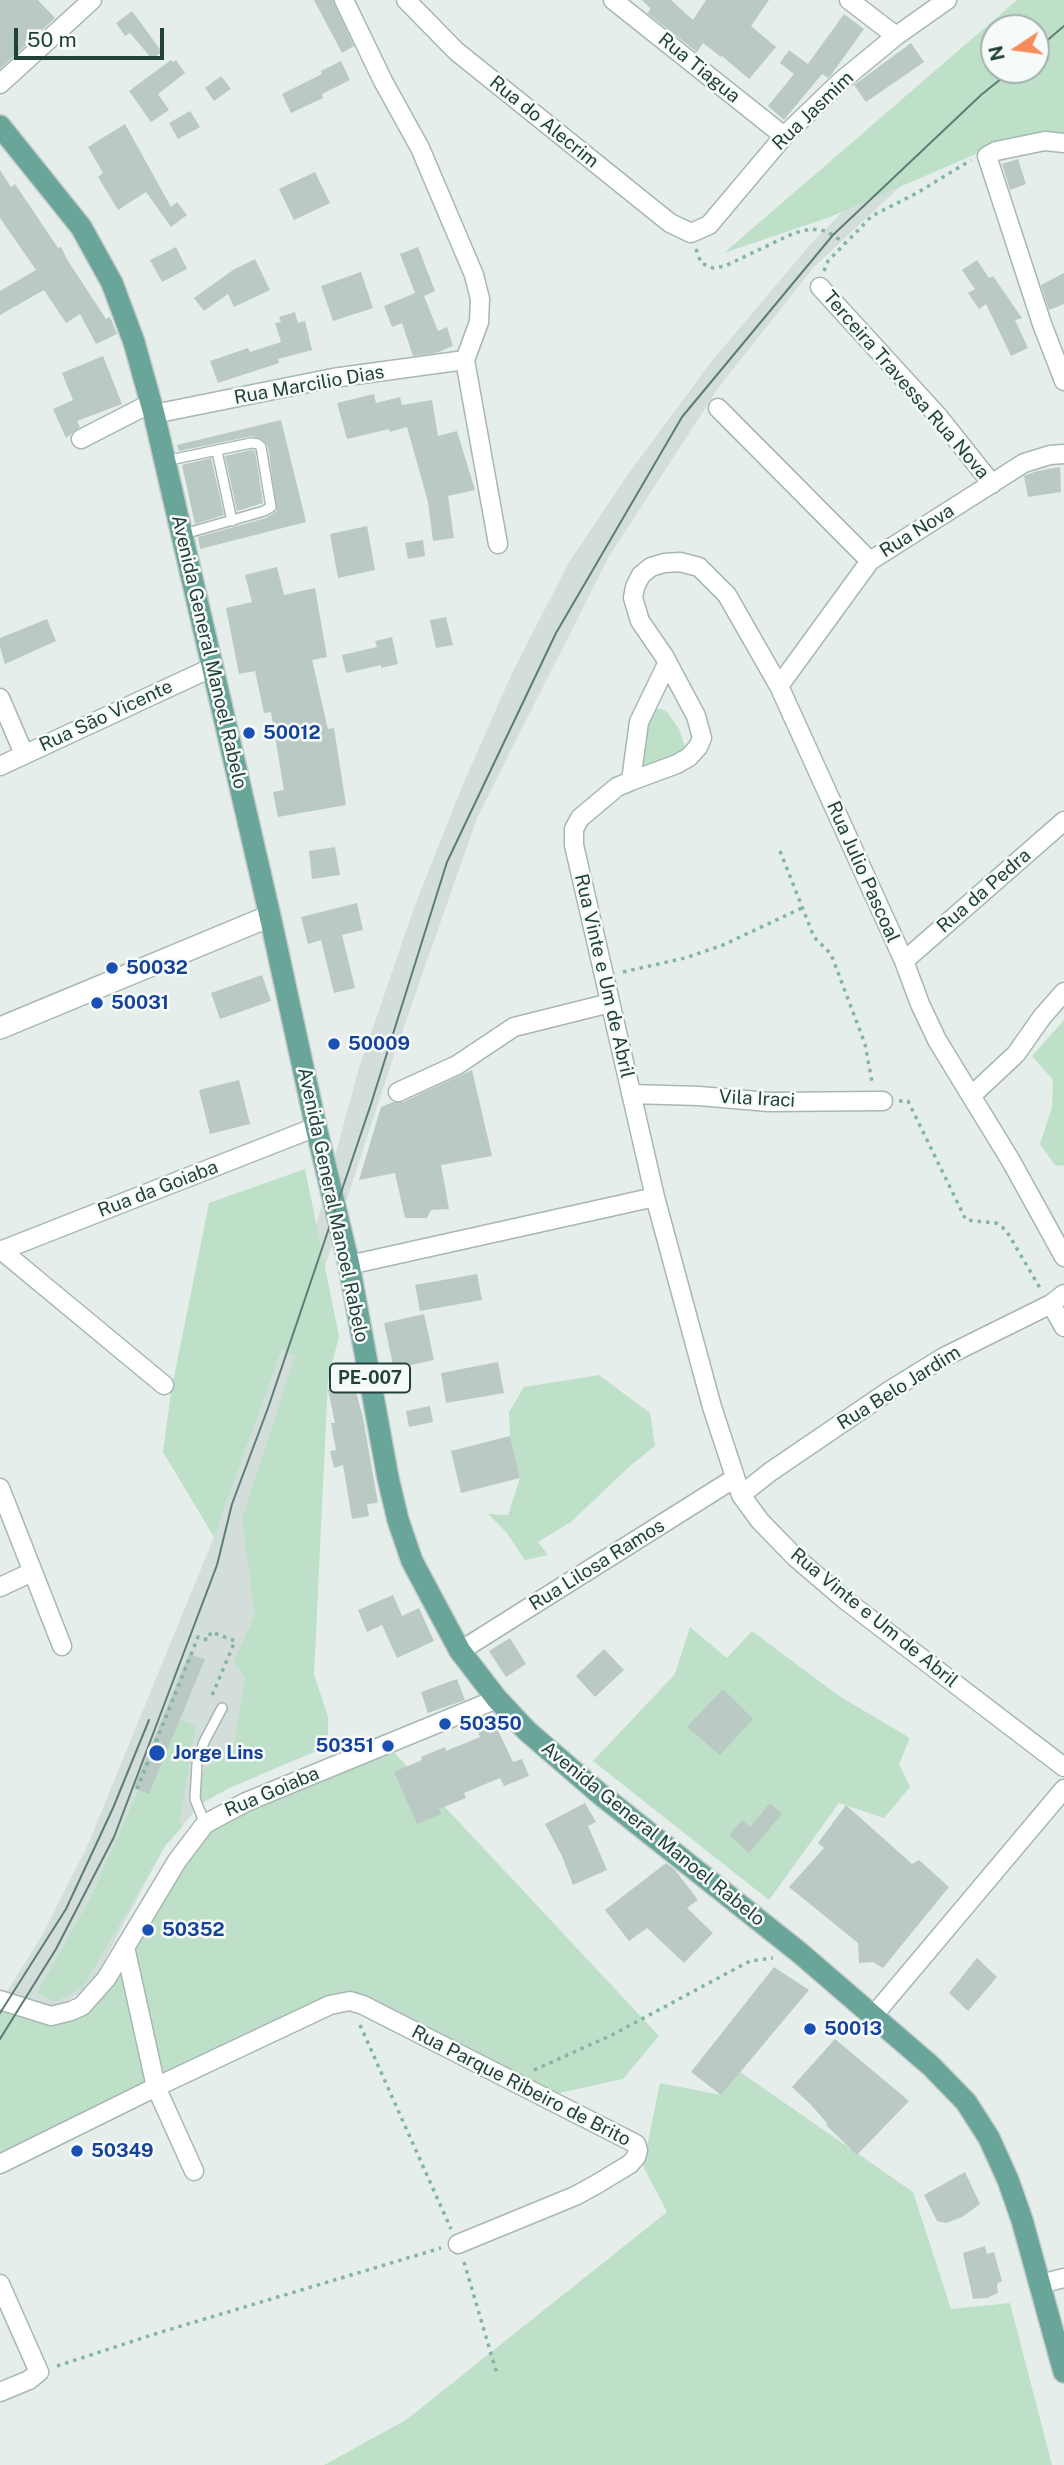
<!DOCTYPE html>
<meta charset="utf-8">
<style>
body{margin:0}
#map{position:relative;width:1064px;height:2465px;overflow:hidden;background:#e5eeeb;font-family:"Public Sans",sans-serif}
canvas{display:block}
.north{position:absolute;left:980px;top:14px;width:70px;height:70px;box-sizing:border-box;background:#f6fbf9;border:2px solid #a2b1ad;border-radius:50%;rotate:257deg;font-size:19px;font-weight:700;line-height:28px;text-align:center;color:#23413b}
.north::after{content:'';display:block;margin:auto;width:24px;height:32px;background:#f48c5d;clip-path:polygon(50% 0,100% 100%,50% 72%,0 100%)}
.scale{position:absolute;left:14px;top:28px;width:150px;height:32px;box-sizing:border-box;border:4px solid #23413b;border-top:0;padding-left:9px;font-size:21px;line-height:24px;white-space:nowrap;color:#23413b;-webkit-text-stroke:5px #f6fbf9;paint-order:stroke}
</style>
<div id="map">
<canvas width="1064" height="2465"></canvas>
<div class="north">N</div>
<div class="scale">50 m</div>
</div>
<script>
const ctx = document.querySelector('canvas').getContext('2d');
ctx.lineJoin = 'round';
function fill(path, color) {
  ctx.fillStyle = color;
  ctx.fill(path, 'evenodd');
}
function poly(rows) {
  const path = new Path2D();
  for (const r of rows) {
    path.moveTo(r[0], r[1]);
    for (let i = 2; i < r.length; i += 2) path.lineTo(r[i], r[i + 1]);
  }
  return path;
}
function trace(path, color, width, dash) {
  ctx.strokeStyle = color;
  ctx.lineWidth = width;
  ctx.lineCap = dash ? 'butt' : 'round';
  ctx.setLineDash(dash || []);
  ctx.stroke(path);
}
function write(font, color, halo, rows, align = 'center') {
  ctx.font = font + ' "Public Sans",sans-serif';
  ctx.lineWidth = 5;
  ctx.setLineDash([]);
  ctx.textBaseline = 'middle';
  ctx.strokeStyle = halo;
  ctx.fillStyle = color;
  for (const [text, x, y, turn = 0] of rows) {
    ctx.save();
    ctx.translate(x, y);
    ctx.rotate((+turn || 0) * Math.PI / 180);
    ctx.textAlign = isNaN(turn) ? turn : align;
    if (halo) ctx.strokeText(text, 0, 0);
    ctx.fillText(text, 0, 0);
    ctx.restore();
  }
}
fill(poly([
 [994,70,920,168,813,268,719,387,608,558,477,818,394,1055,315,1297,314,1675,328,1717,328,1746,229,1788,202,1803,165,1846,94,1980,81,1993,54,2008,0,2139,0,2003,41,1937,86,1849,214,1537,282,1350,359,1068,414,908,461,789,512,673,569,562,629,473,711,362,809,246,886,167]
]), '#d3deda');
fill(poly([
 [1017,0,1064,0,1064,139,1013,138,830,217,724,253],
 [994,28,1036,28,1036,70,994,70],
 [652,709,661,709,667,712,679,729,687,753,643,770,647,719],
 [1064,1020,1064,1166,1055,1165,1040,1144,1052,1107,1053,1080,1032,1056],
 [305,1169,339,1336,328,1381,314,1675,328,1717,328,1746,229,1788,202,1803,199,1797,204,1770,215,1760,233,1752,245,1678,234,1662,255,1615,242,1520,295,1356,282,1350,214,1537,163,1452,171,1392,209,1203],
 [599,1375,650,1413,655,1446,631,1465,571,1522,538,1542,548,1555,525,1560,506,1532,488,1514,508,1515,520,1478,510,1436,509,1412,524,1387],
 [690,1627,727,1658,752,1631,839,1696,910,1738,899,1764,910,1787,884,1818,839,1803,769,1900,593,1761,675,1674],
 [180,1719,196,1726,179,1822,183,1826,165,1846,83,1987,55,2002,37,1993,91,1897,139,1789,149,1793],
 [388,1746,659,2036,623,2079,541,2097,349,2001,0,2170,0,2010,51,2016,106,1979,195,1835],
 [740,2072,913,2192,951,2309,1010,2303,1052,2465,324,2465,406,2420,667,2212,643,2166,660,2083,721,2095]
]), '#bee0c9');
fill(poly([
 [0,0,38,0,55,18,0,69],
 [314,0,333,0,354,46,342,53],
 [642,0,671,0,693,20,706,0,769,0,751,26,776,47,749,79,722,56,721,57,703,43,697,52,647,13,651,9],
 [132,11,162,52,152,59,130,33,125,36,116,23],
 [844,14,864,29,831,75,828,78,822,74,784,120,768,106,794,74,780,63,789,50,808,64],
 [911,43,924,62,866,102,854,85],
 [171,60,173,62,176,60,185,73,158,94,169,110,151,122,129,91],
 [341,61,350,80,322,94,323,98,291,113,282,94,322,74,321,71],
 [221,76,231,89,214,101,205,88],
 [190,111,200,127,178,139,169,123],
 [125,124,171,207,177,202,187,215,171,227,146,192,118,210,98,177,103,173,88,147],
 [1018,159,1026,184,1010,190,1002,164],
 [0,170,11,187,15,184,58,248,61,247,68,261,106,319,110,317,117,334,96,344,80,314,66,323,44,290,0,315,0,291,36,270,0,218],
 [315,172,330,203,294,220,279,189],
 [176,247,187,269,162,282,150,260],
 [418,247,435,291,424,296,438,331,447,327,453,346,436,353,413,356,402,323,392,327,384,306,415,293,400,254],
 [255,259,270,290,234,307,228,294,204,311,194,298,233,270],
 [977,260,989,278,993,276,1022,318,1015,320,1028,348,1011,356,986,304,979,309,968,293,975,289,962,270],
 [361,272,373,308,333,321,321,286],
 [1064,273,1064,304,1049,310,1041,285],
 [295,312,298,323,305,321,312,350,278,359,279,363,218,383,210,361,248,348,250,352,281,342,275,323,281,322,279,317],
 [103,356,122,404,77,421,80,427,66,438,53,409,73,400,62,373],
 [374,394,376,403,400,397,402,405,432,400,438,436,457,431,475,490,448,496,454,538,433,541,428,502,407,427,390,432,389,429,347,439,337,403],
 [281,420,306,522,200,549,198,537,266,518,277,511,268,446,262,439,252,436,179,451,177,445],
 [251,450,255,451,263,503,237,511,225,456],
 [211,458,224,515,195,524,182,465],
 [1060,467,1061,492,1028,497,1024,476,1037,471],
 [367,526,375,570,338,578,330,534],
 [423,540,425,556,408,559,405,543],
 [277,567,284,595,315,588,327,657,312,660,328,729,334,728,346,805,278,817,273,792,284,790,271,712,264,713,255,671,239,674,226,608,252,602,245,575],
 [446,617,453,645,436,648,430,620],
 [47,619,56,641,5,664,0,647,0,638],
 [392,637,398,664,381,668,381,665,346,673,342,655,377,647,375,641],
 [335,847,340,875,312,879,309,851],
 [357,903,363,930,342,935,355,988,334,993,321,940,308,944,301,917],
 [262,975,271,1001,220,1019,211,993],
 [472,1070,492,1156,441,1165,449,1209,431,1210,427,1218,405,1218,395,1173,359,1180,381,1107,393,1102,403,1102],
 [239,1080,250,1124,210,1134,199,1090],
 [477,1274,482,1300,420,1311,415,1285],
 [424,1314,434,1360,394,1369,384,1323],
 [498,1362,504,1393,446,1403,441,1373],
 [354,1384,363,1418,378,1503,367,1504,369,1516,352,1519,343,1465,334,1468,330,1451,336,1450,331,1423,335,1423,328,1390],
 [430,1406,433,1422,409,1427,406,1411],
 [510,1436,520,1478,461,1493,451,1451],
 [393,1595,402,1616,419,1608,434,1641,397,1658,382,1625,367,1632,358,1610],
 [510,1638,526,1664,506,1677,489,1651],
 [604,1649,624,1670,595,1697,576,1676],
 [189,1654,205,1659,149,1794,134,1788],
 [457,1679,465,1700,428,1713,421,1692],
 [723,1689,753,1719,720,1755,687,1727],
 [495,1724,513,1762,522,1759,529,1776,504,1786,500,1778,464,1793,466,1798,439,1809,441,1814,417,1824,394,1772,422,1760,421,1757,445,1747,446,1751,480,1737,478,1732],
 [585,1803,596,1822,588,1826,607,1870,573,1885,562,1856,545,1824],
 [770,1803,782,1814,749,1853,729,1835,742,1820,750,1827],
 [846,1805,912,1864,919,1860,949,1887,883,1968,873,1962,859,1963,858,1943,789,1887,824,1848,818,1843],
 [666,1863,675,1870,698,1900,687,1908,713,1933,684,1963,647,1928,629,1941,605,1910],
 [977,1958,997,1977,968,2011,949,1993],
 [774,1967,809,1990,721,2095,691,2072],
 [835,2039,909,2101,857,2155,826,2125,828,2124,811,2105,792,2087],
 [965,2172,980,2204,962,2217,946,2223,937,2221,924,2195],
 [985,2246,987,2254,994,2252,1002,2281,997,2284,998,2293,987,2298,973,2299,963,2253]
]), '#bac9c4');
const service = poly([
 [217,451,232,521],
 [165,461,251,443,258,444,261,447,271,507,264,511,184,534],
 [205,1824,195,1799,197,1764,204,1742,222,1708]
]);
const minor = poly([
 [344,0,383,81,420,148,474,275,480,299,479,322,465,360],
 [406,0,456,51,670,223,691,233,709,225,784,136,840,82,896,36,947,0],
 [613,0,784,136],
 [849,0,896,36],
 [0,84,92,0],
 [1064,143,1045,141,996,151,987,156,1042,324,1064,381],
 [820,287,938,416,992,484],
 [465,360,498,544],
 [718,408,870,561],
 [154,414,333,378,465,360],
 [81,439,151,403],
 [667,664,639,722,631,781,677,764,689,757,698,747,702,738,696,716,664,656,640,621,633,598,635,587,641,575,651,567,664,563,680,562,699,567,727,595,779,686,904,961,920,1004,937,1040,1011,1161,1064,1257],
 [779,686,870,561,1024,463,1050,455,1064,454],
 [0,698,24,754],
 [0,766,213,667],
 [631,781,617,787,580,818,574,829,574,845,655,1197,712,1407,741,1495,760,1521,795,1557,844,1599,1064,1767],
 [904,961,1064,821],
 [398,1092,457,1065,514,1027,610,1003],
 [631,1094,699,1096,769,1102,883,1101],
 [971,1096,1016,1054,1042,1017,1064,992],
 [1,1250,164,1385],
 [0,1251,316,1127],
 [349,1265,655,1197],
 [1051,1304,1064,1327],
 [0,1488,62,1646],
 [741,1495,770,1472,889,1391,944,1357,1051,1304,1064,1294],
 [0,1587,32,1572],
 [460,1651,735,1478],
 [125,1947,156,2087,330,2005,350,2001,363,2005,636,2144,638,2150,636,2157,630,2164,597,2184,575,2196,458,2244],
 [0,2000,51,2016,71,2011,82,2006,106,1979,177,1861,205,1824,246,1802,497,1699],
 [873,2016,1064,1789],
 [0,2164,156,2087,194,2171],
 [0,2284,39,2372,29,2380,0,2392],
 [1040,2284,1064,2278]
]);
const tertiary = poly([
 [0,1028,270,916]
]);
const primary = poly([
 [0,126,81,227,112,283,134,342,154,414,270,916,316,1127,349,1265,388,1478,398,1520,412,1561,460,1651,497,1699,527,1731,600,1794,800,1953,931,2066,966,2102,989,2138,1008,2180,1022,2220,1064,2372]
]);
trace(service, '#a7b7b3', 12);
trace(minor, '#a7b7b3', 21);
trace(tertiary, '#a7b7b3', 24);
trace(primary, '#c1cac8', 24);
trace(poly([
 [696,249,701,263,713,268,725,266,794,233,811,229,826,231,845,243],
 [824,271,828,261,872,216,917,193,971,160],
 [780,851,814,937,831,954,865,1044,872,1082],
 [623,972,685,958,723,945,804,907],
 [899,1101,908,1101,966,1220,996,1223,1006,1230,1040,1288],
 [137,1789,198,1637,208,1640,211,1632,235,1641,211,1698],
 [360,2025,451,2229],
 [534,2070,612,2035,750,1961,773,1958],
 [464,2262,497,2374],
 [57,2366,158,2333,441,2248]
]), '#85b3a7', 3.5, [3.5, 5]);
trace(service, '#fff', 9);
trace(minor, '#fff', 18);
trace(tertiary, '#fff', 21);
trace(primary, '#69a599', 21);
trace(poly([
 [1036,50,1064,26],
 [0,2013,66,1909,113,1808,149,1720],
 [0,2039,56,1949,114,1837,217,1565,232,1504,268,1408,371,1104,447,862,556,633,682,417,833,235,981,95,1012,70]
]), '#5e7c76', 2);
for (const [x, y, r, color] of [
 [249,733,7,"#1a4fb4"],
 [112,968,7,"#1a4fb4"],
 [97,1003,7,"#1a4fb4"],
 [334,1044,7,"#1a4fb4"],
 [445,1724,7,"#1a4fb4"],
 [388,1746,7,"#1a4fb4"],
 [157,1753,9,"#1a4fb4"],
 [148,1930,7,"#1a4fb4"],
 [810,2029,7,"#1a4fb4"],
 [77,2151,7,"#1a4fb4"]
]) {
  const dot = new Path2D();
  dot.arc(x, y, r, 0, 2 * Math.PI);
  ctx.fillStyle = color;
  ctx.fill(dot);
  trace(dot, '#f6fbf9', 2.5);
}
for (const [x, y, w] of [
 [370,1378,80]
]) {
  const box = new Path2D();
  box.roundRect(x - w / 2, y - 14.5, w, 29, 5);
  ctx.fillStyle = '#f6fbf9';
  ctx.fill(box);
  trace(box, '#23413b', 2);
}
write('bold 18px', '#23413b', null, [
 ["PE-007",370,1378]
]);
write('19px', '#23413b', '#f6fbf9', [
 ["Rua Tiagua",699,68,39],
 ["Rua Jasmim",813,111,-44],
 ["Rua do Alecrim",544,122,39],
 ["Rua Marcilio Dias",309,385,-10],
 ["Terceira Travessa Rua Nova",906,385,49],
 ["Rua Nova",917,531,-32],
 ["Avenida General Manoel Rabelo",209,652,77],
 ["Rua São Vicente",106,716,-25],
 ["Rua Julio Pascoal",863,872,66],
 ["Rua da Pedra",984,891,-41],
 ["Rua Vinte e Um de Abril",604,976,77],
 ["Vila Iraci",757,1099,3],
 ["Rua da Goiaba",158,1189,-21],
 ["Avenida General Manoel Rabelo",333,1205,78],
 ["Rua Belo Jardim",899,1388,-32],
 ["Rua Lilosa Ramos",597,1565,-32],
 ["Rua Vinte e Um de Abril",874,1618,39],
 ["Rua Goiaba",272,1792,-23],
 ["Avenida General Manoel Rabelo",653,1834,39],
 ["Rua Parque Ribeiro de Brito",521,2086,27]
]);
write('bold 19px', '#164399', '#f6fbf9', [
 ["50012",263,733],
 ["50032",126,968],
 ["50031",111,1003],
 ["50009",348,1044],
 ["50350",459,1724],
 ["50351",374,1746,"right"],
 ["Jorge Lins",173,1753],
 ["50352",162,1930],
 ["50013",824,2029],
 ["50349",91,2151]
], 'left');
</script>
